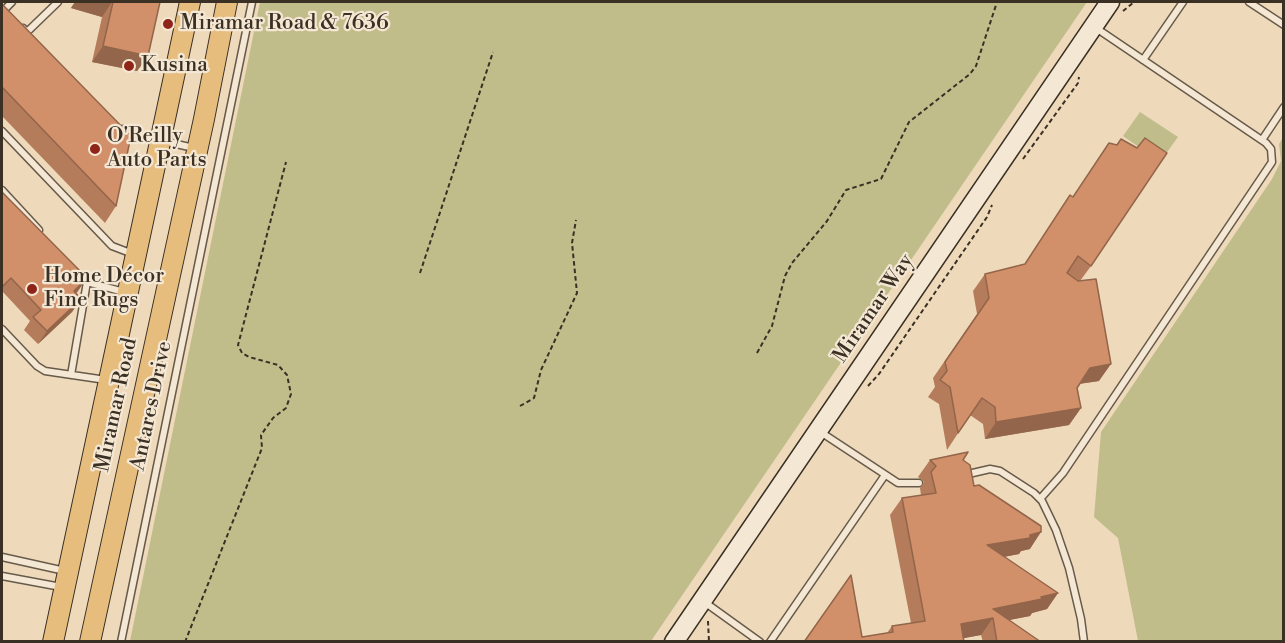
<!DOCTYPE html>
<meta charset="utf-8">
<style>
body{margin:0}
#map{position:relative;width:1285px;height:643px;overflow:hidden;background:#eedabb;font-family:"Libre Bodoni",serif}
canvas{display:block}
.frame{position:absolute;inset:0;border:3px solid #3a3024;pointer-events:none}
</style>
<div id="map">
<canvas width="1285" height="643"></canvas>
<div class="frame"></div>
</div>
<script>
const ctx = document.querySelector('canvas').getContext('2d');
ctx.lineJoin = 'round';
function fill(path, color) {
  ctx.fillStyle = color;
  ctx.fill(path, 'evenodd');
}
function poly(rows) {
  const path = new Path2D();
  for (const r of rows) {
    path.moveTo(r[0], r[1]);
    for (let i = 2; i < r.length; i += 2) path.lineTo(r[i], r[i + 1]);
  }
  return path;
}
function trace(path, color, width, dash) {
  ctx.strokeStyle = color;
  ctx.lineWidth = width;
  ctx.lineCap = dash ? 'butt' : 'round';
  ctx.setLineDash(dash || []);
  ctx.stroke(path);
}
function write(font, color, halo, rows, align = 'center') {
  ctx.font = font + ' "Libre Bodoni",serif';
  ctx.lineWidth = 4.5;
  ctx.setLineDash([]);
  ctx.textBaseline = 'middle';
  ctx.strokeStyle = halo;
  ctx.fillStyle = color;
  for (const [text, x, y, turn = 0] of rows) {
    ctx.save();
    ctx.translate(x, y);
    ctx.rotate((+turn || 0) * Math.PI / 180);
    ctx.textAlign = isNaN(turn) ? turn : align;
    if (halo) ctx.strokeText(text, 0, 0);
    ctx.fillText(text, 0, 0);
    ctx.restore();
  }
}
fill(poly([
 [260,2,1087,2,651,641,130,641],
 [1140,112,1178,137,1160,162,1123,136],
 [1283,137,1283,641,1138,641,1118,538,1094,517,1101,432,1272,179,1281,161,1279,144]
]), '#c1bd8b');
const lane = poly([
 [1249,2,1284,25],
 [5,9,12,2],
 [23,28,27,32,58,2],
 [1143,60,1183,2],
 [123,129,127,133,194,148],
 [2,131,112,246,133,254],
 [1262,140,1284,107],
 [2,190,39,230],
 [87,282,124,292],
 [2,329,37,366,45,371,106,380],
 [71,375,87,282,81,275],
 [819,431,898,483,919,483],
 [964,475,990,469,1000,471,1034,493,1042,501,1056,530,1069,568,1081,619,1084,642],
 [1040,499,1063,473,1272,162,1271,149,1266,143,1096,28],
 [2,557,65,571],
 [2,576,61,587],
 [703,601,760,642],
 [121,642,252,2],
 [770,642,885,475]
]);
const secondary = poly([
 [674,642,1110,2]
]);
const primary = poly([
 [53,642,190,2],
 [90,642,204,119,227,2]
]);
trace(lane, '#675a4a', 9);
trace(secondary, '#3a3024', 21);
trace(primary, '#3a3024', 22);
trace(poly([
 [1123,11,1134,2],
 [1023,159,1078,83,1079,77],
 [420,273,493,52],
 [757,353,772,326,785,276,792,263,827,221,846,190,881,179,909,122,970,74,976,66,997,2],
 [868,386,879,374,987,217,992,205],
 [520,406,534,398,541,370,577,293,572,243,576,220],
 [708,621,709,642],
 [185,642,262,448,261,435,273,418,286,408,291,394,287,375,278,365,249,357,242,353,238,345,286,162]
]), '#3a3024', 2, [4.5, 3]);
trace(lane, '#f4e7d3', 6);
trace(secondary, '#f4e7d3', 18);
trace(primary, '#e7bd7e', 20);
fill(poly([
 [75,2,160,2,148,56,137,71,92,62,102,17,71,8],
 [2,4,116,206,105,223,2,116],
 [1121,139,1091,266,1080,281,1099,381,1079,384,1077,388,1081,408,1069,425,985,439,983,424,970,415,947,450,939,404,928,397,935,387,933,378,977,314,973,291,985,274,1024,265,1070,195,1073,197],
 [2,192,78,291,76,293,81,299,72,312,38,344,24,330,30,321,2,291],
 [930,460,963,460,974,486,1030,549,1021,551,1019,554,1004,557,1058,593,1047,609,1032,613,1030,616,1009,620,1041,642,983,642,981,635,963,638,862,637,887,633,892,626,911,623,890,515,902,498,921,495,920,488,924,482,918,477]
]), '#b57c5b');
fill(poly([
 [75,2,112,2,102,17,71,8],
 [103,46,148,56,137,71,92,62],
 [87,278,78,291,65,304,74,291],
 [81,299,72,312,38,344,47,331],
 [1111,364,1099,381,1078,384,1090,368],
 [1081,408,1069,425,985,439,996,422],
 [1041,532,1030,549,1021,551,1019,554,976,562,987,545],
 [1058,593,1047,609,1032,613,1030,616,994,623,993,618,981,635,949,641,961,624,993,609]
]), '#93654a');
const building = poly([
 [113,2,160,2,148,56,103,46,113,2],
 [2,4,131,136,116,206,2,87,2,4],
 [1145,138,1167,153,1091,266,1078,256,1067,273,1078,281,1096,279,1111,364,1090,368,1077,388,1081,408,996,422,995,407,982,398,958,433,950,387,940,380,947,371,945,362,989,298,985,274,1025,264,1070,195,1073,197,1109,143,1117,145,1121,139,1137,148,1145,138],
 [2,192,87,278,74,291,81,299,47,331,33,317,41,310,11,278,2,287,2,192],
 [968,452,963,460,970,465,974,486,979,485,1041,526,1041,532,1030,535,1030,538,987,545,1058,593,1041,597,1042,599,993,609,1041,642,997,642,993,618,961,624,964,642,804,642,851,575,862,637,893,632,892,626,925,621,902,498,936,493,931,472,936,466,930,460,968,452]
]);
fill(building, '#d2906a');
trace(building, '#93654a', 1.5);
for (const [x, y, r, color] of [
 [168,24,6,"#8f2418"],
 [129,66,6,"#8f2418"],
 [95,149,6,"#8f2418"],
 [32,289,6,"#8f2418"]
]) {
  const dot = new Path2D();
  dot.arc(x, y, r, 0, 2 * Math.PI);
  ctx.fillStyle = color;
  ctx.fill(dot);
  trace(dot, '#f4e7d3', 2);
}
write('21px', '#3a3024', '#f4e7d3', [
 ["Miramar Road & 7636",180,24],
 ["Kusina",141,66],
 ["O'Reilly",107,137],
 ["Auto Parts",107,161],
 ["Home Décor",44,277],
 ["Fine Rugs",44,301]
], 'left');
write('21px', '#3a3024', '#f4e7d3', [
 ["Miramar Way",874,309,-56],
 ["Miramar Road",117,405,-78],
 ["Antares Drive",152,406,-78]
]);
</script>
